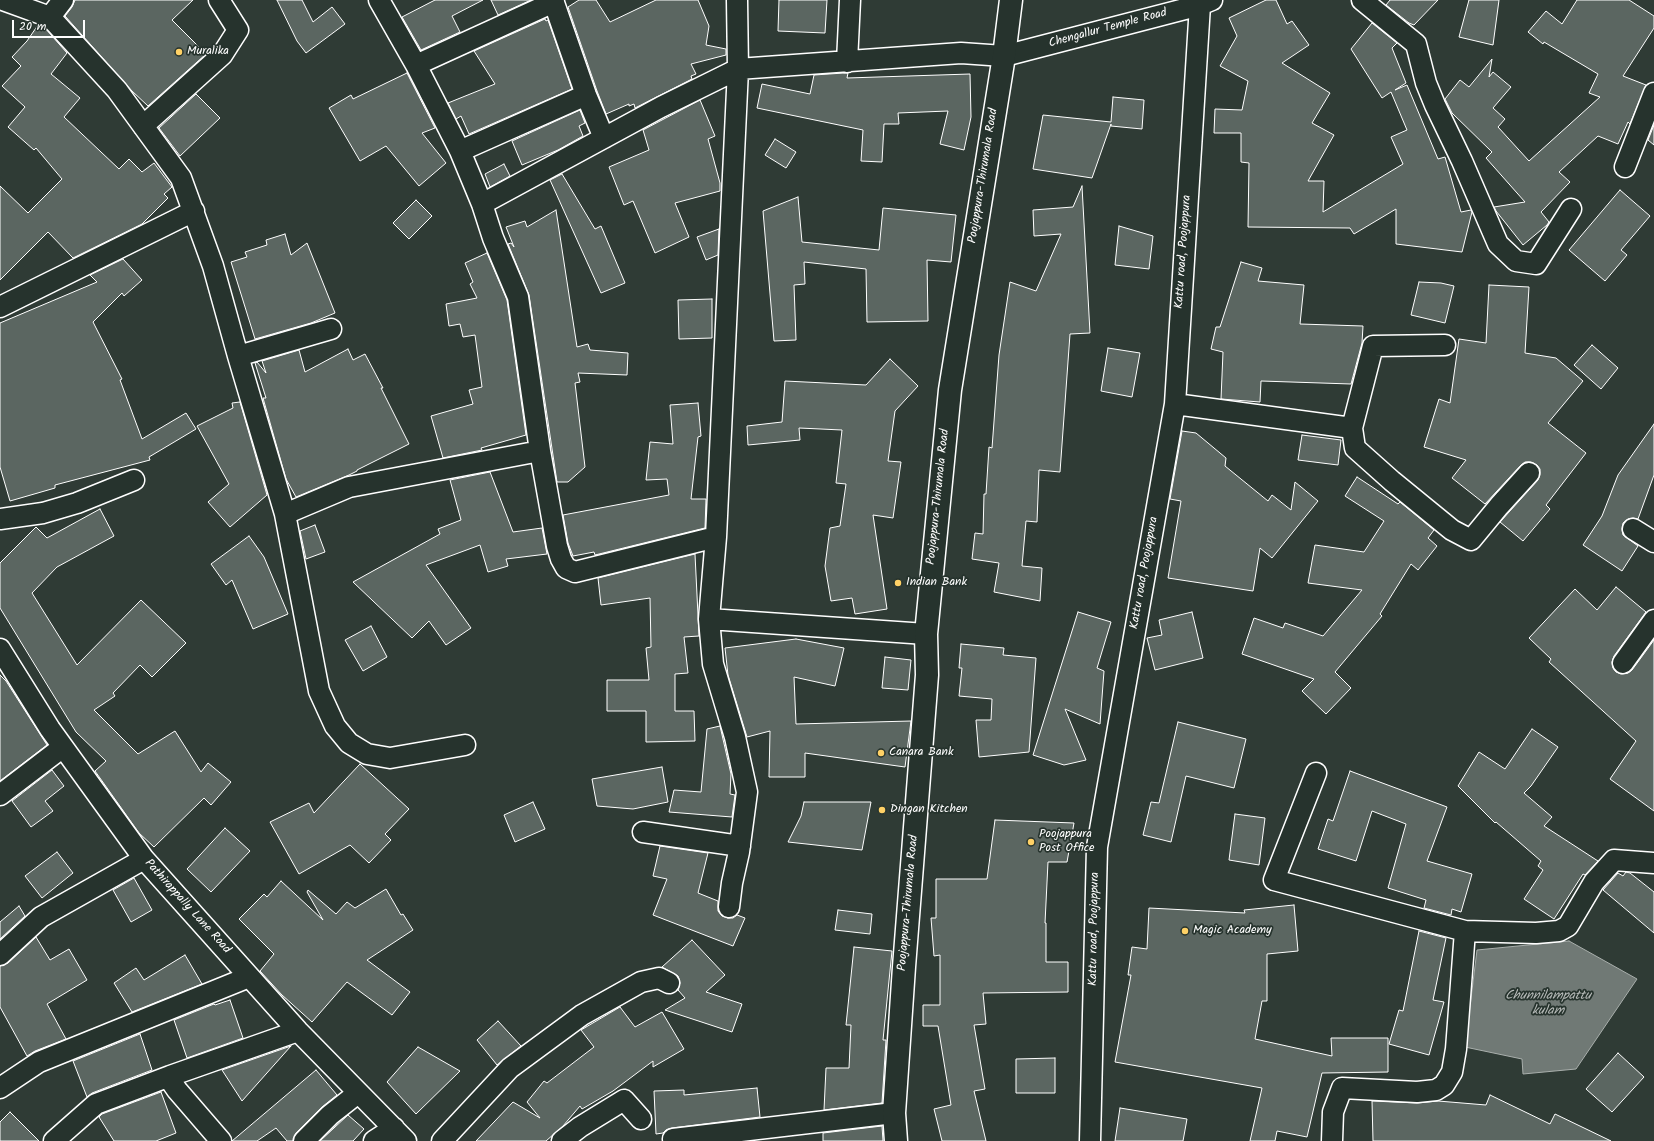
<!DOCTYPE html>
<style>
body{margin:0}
#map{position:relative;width:1654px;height:1141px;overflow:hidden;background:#2f3b35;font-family:Kalam,sans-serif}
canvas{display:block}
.scale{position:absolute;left:12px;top:20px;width:73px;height:18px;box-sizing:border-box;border:2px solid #fff;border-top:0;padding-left:5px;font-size:12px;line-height:14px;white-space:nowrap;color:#fff;-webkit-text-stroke:3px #26332d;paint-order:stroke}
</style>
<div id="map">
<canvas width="1654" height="1141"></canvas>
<div class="scale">20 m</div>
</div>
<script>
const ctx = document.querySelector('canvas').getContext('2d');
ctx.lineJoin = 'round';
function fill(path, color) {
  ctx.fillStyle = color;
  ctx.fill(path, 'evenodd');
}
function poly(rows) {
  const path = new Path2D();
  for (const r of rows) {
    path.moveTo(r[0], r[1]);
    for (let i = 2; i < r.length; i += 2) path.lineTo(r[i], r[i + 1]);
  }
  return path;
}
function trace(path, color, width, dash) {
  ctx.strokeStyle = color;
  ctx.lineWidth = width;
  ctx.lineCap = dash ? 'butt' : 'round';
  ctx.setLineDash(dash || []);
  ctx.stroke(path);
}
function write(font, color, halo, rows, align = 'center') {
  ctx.font = font + ' Kalam,sans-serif';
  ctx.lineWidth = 3.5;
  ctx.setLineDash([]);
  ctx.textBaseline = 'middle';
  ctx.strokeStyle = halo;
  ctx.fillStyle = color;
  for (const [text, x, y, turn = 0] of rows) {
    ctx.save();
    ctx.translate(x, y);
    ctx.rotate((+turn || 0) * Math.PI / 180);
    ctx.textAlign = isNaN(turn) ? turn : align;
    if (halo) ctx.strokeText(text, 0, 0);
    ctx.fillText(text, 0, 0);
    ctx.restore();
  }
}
const water = poly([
 [1569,941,1637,979,1576,1069,1523,1074,1522,1059,1465,1047,1477,950,1569,941]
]);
fill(water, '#707975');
trace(water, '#a9afac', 1);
const building = poly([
 [75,0,193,0,172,20,206,54,148,106,132,91,65,16,72,7,75,0],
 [277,0,302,0,313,22,332,7,345,24,306,53,297,41,277,0],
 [435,0,483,0,452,16,460,32,421,50,402,17,435,0],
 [491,0,531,0,498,15,491,0],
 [579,0,596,0,610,22,656,0,698,0,709,26,706,45,726,49,726,55,691,64,696,74,691,76,692,79,635,108,634,104,629,106,629,104,606,114,597,91,568,7,579,0],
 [779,0,827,0,825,33,778,31,779,0],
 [1266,0,1276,0,1287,24,1292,21,1309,45,1282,63,1330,93,1312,123,1334,135,1308,181,1324,181,1323,212,1403,164,1391,137,1407,130,1391,92,1382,98,1351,49,1372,23,1397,43,1392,48,1406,83,1395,90,1407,85,1438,159,1445,157,1461,212,1471,210,1472,212,1462,252,1396,244,1396,209,1354,234,1350,228,1248,227,1249,163,1241,162,1241,133,1214,133,1215,109,1242,110,1248,81,1220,66,1237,36,1229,18,1266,0],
 [1390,0,1438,0,1414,25,1409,23,1386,5,1390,0],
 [1469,0,1499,0,1493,45,1459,37,1469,0],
 [1577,0,1629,0,1654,16,1654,28,1623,76,1646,85,1630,124,1628,122,1618,144,1598,136,1559,172,1570,182,1541,212,1549,222,1547,225,1523,245,1496,211,1494,207,1525,202,1486,158,1492,152,1452,113,1445,99,1460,80,1469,87,1492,59,1489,77,1493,72,1511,87,1493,108,1505,119,1498,127,1529,161,1600,97,1589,93,1598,74,1544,42,1543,44,1528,32,1546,11,1562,24,1577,0],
 [545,19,546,21,548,20,572,89,469,134,461,116,456,119,448,103,495,84,474,51,545,19],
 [38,25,45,28,67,53,51,74,80,98,64,117,119,169,129,159,142,172,154,163,172,187,164,194,168,198,142,224,73,258,48,232,0,280,0,186,28,213,62,179,36,148,34,150,8,127,25,107,2,86,21,66,12,57,27,41,38,25],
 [407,73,435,128,422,133,446,163,419,186,386,146,360,161,329,108,351,95,353,99,407,73],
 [844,73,848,73,847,78,970,74,971,117,964,150,940,144,948,111,898,113,899,124,884,124,882,162,861,161,863,130,757,108,762,84,810,94,814,75,844,73],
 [196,94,220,118,180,156,159,128,196,94],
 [1113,97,1144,100,1142,129,1111,126,1111,124,1092,178,1033,169,1043,115,1111,122,1113,97],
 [700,100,715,136,708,139,720,183,720,191,675,203,689,237,655,253,633,201,624,205,609,167,649,150,643,130,700,100],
 [580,110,585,123,579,126,583,136,558,150,522,165,512,141,580,110],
 [1654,125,1654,145,1648,140,1654,125],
 [775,139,796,152,786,168,765,155,775,139],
 [504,164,510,176,490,187,485,174,504,164],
 [562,174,595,229,601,226,625,283,601,293,550,180,562,174],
 [1082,186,1090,333,1070,334,1060,472,1039,470,1037,522,1026,521,1022,566,1042,568,1040,601,994,592,999,563,972,559,975,533,983,534,984,494,986,494,989,447,992,448,999,355,1010,282,1036,291,1061,234,1034,236,1033,210,1073,207,1082,186],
 [1620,190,1650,216,1621,250,1627,255,1605,281,1569,250,1620,190],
 [798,197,802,242,879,250,883,208,956,215,951,262,927,260,928,321,867,322,866,269,804,262,805,284,794,285,796,340,774,341,763,211,798,197],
 [416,200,432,216,409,239,393,223,416,200],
 [556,210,577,347,588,344,590,350,628,353,627,375,578,373,580,382,575,383,585,467,568,482,557,482,529,295,508,244,511,243,514,247,506,227,525,221,527,227,556,210],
 [1119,226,1153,236,1149,269,1115,265,1119,226],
 [719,229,718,255,706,260,697,237,719,229],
 [285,234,291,255,307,243,335,313,311,323,255,339,231,262,247,257,245,252,267,245,266,240,285,234],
 [487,253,507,300,526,435,481,448,482,450,443,458,431,416,473,404,469,390,482,387,475,335,463,337,460,324,449,326,446,304,477,298,470,284,473,282,465,263,487,253],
 [123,259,142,280,124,296,122,293,93,322,122,379,120,380,142,439,186,413,196,429,149,457,150,460,55,485,55,488,10,501,0,467,0,323,97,282,90,275,123,259],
 [1241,262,1262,268,1258,281,1304,285,1300,324,1363,326,1362,343,1351,384,1261,381,1260,402,1221,399,1223,352,1211,349,1216,327,1220,327,1241,262],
 [1419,282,1441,283,1454,286,1445,323,1411,315,1419,282],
 [1489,285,1529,287,1525,353,1556,358,1583,381,1548,423,1586,453,1546,505,1550,509,1523,541,1500,522,1538,480,1540,475,1540,469,1537,465,1531,462,1525,462,1521,465,1485,504,1452,478,1466,460,1424,447,1439,399,1450,403,1459,339,1486,343,1489,285],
 [712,299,712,338,679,339,678,300,712,299],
 [1592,345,1618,368,1601,389,1574,365,1592,345],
 [1108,348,1140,353,1132,397,1101,391,1108,348],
 [348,349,353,360,365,354,383,388,381,388,409,444,357,470,357,471,349,475,296,497,286,479,263,398,266,398,255,363,257,362,266,373,262,361,299,350,305,372,348,349],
 [890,359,918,386,895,411,888,461,901,462,893,518,873,515,887,609,855,614,852,598,831,601,825,566,830,528,840,526,846,484,836,483,842,430,799,428,800,440,748,445,747,426,782,422,785,381,866,385,890,359],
 [240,402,267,495,230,527,208,502,229,484,197,426,233,408,232,403,240,402],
 [698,403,701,436,698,437,691,499,706,499,705,528,595,555,594,552,573,556,568,543,563,515,669,495,667,479,646,480,650,442,673,444,670,405,698,403],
 [1654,424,1654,475,1638,519,1633,518,1628,519,1623,523,1622,529,1623,535,1638,546,1622,571,1583,545,1602,516,1618,475,1654,424],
 [1182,431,1196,433,1226,458,1225,466,1268,501,1272,495,1291,510,1295,482,1318,501,1272,558,1260,548,1253,591,1168,578,1181,501,1170,499,1182,431],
 [1302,435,1341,440,1338,465,1298,460,1302,435],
 [490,472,513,532,542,528,547,554,506,559,508,566,488,572,480,545,426,565,471,628,446,645,429,621,412,638,353,582,440,534,438,529,461,520,450,480,490,472],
 [1357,477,1398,504,1400,502,1434,530,1428,538,1437,546,1418,570,1411,564,1380,614,1382,616,1335,672,1351,688,1326,714,1302,691,1314,679,1242,654,1254,618,1283,628,1285,623,1323,636,1362,590,1308,583,1315,545,1364,552,1384,521,1345,496,1357,477],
 [100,509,114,536,57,567,32,593,77,665,141,600,186,643,152,677,140,665,113,693,115,696,94,710,138,754,175,731,201,772,208,763,231,782,211,805,204,798,154,847,139,833,95,771,106,761,76,732,0,608,0,563,36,527,47,538,100,509],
 [315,525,325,552,306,559,300,531,315,525],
 [249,536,264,557,288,614,253,629,232,580,226,585,211,564,249,536],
 [695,554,699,636,684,637,688,673,675,674,675,711,694,711,695,741,646,742,646,711,607,711,607,680,649,680,646,648,651,647,650,598,601,605,598,578,695,554],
 [1616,587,1646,612,1614,656,1612,662,1613,668,1616,672,1621,674,1628,673,1632,670,1654,640,1654,811,1610,779,1636,741,1549,662,1551,659,1529,638,1575,589,1597,610,1616,587],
 [1078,612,1111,622,1097,668,1104,671,1100,724,1065,709,1086,760,1064,765,1033,755,1078,612],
 [1192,612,1203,658,1155,670,1147,638,1162,635,1159,620,1192,612],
 [371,626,387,657,363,671,345,640,371,626],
 [796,639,844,648,835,686,794,677,796,724,911,721,905,767,805,753,805,777,769,777,770,731,747,737,728,675,725,648,796,639],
 [961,644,1004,648,1003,655,1036,658,1029,752,979,757,976,720,991,720,992,699,959,696,962,668,959,668,961,644],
 [885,657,911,660,908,690,882,688,885,657],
 [0,675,6,681,47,745,0,781,0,675],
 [1178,722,1246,739,1234,788,1186,776,1171,842,1143,835,1151,802,1159,803,1178,722],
 [720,726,731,774,730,794,735,795,732,817,669,812,674,790,701,792,707,729,720,726],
 [1532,729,1558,747,1531,786,1524,793,1552,817,1544,826,1598,861,1585,875,1583,874,1554,919,1524,899,1543,870,1538,866,1541,861,1496,822,1495,823,1458,786,1479,752,1505,769,1532,729],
 [360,764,409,809,385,834,391,840,369,863,350,845,299,874,270,822,309,803,314,813,360,764],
 [662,767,668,802,633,809,597,806,592,779,662,767],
 [52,770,64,786,45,801,53,811,31,827,12,801,52,770],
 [1350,771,1447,807,1427,861,1472,874,1461,912,1452,909,1451,915,1424,908,1426,900,1388,888,1406,824,1372,811,1356,861,1318,849,1328,819,1333,821,1350,771],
 [533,802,545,829,515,842,504,815,533,802],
 [804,802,871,802,862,850,788,842,801,816,804,802],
 [1235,814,1265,818,1259,865,1229,860,1235,814],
 [995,820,1074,823,1067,862,1048,862,1045,923,1046,923,1046,962,1068,962,1068,992,983,993,986,1024,974,1025,985,1089,974,1091,986,1141,942,1141,934,1109,951,1105,938,1026,923,1026,923,1005,940,1005,940,955,934,956,931,918,936,918,936,879,987,879,995,820],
 [225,828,250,851,211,892,187,869,225,828],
 [660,846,708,853,698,893,718,901,718,911,722,916,728,918,733,918,737,915,745,918,733,946,653,915,667,879,653,876,660,846],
 [57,852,73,873,42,898,25,876,57,852],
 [1626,872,1630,873,1654,892,1654,933,1603,890,1618,873,1623,876,1626,872],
 [134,878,152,910,131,922,113,890,134,878],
 [281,881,323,920,307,892,308,890,336,914,347,902,355,908,386,889,401,915,403,914,413,930,367,960,410,992,392,1015,347,982,312,1022,282,995,260,971,274,954,239,919,264,894,267,897,281,881],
 [1294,905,1298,951,1267,954,1267,1001,1262,1001,1255,1039,1332,1056,1331,1038,1388,1038,1388,1072,1322,1073,1307,1137,1277,1131,1275,1141,1250,1141,1262,1088,1115,1062,1131,975,1128,975,1132,947,1147,949,1149,908,1245,913,1244,910,1294,905],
 [19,906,25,916,0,939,0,922,19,906],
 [838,910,872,914,870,934,835,930,838,910],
 [1419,931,1446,938,1433,1000,1444,1002,1429,1055,1389,1044,1399,1010,1403,1011,1419,931],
 [36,937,50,960,69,949,87,980,47,1004,66,1039,35,1051,27,1056,0,1007,0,966,8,963,36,937],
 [692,940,725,975,706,992,742,1004,732,1032,665,1010,685,998,678,990,680,983,678,976,662,967,692,940],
 [854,947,892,951,883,1040,886,1040,882,1103,824,1110,826,1068,849,1068,851,1025,846,1025,854,947],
 [185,955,202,984,132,1012,114,983,136,968,144,980,185,955],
 [230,1000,243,1038,187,1058,174,1020,214,1004,215,1005,230,1000],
 [620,1007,635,1027,662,1012,684,1049,653,1067,653,1061,613,1091,582,1109,580,1106,563,1126,546,1141,476,1141,513,1102,540,1118,527,1102,544,1081,547,1083,594,1047,581,1030,620,1007],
 [498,1021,521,1046,497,1065,477,1040,498,1021],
 [140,1034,152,1070,92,1093,87,1097,73,1061,140,1034],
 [291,1046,242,1101,222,1070,291,1046],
 [418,1047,460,1071,416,1114,387,1082,418,1047],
 [1618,1053,1644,1077,1612,1112,1586,1089,1618,1053],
 [1055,1058,1055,1093,1016,1093,1016,1059,1055,1058],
 [316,1070,337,1095,322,1107,296,1133,293,1141,287,1141,276,1128,257,1141,232,1141,316,1070],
 [757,1088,760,1117,672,1128,666,1130,663,1133,656,1134,654,1091,684,1090,684,1095,757,1088],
 [161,1092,176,1133,156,1141,114,1141,99,1117,102,1114,161,1092],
 [1490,1095,1550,1124,1555,1114,1611,1141,1373,1141,1372,1101,1417,1103,1438,1101,1486,1105,1490,1095],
 [1120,1108,1187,1119,1183,1141,1115,1141,1120,1108],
 [10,1112,39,1141,0,1141,0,1122,10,1112],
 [348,1115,364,1129,353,1141,320,1141,348,1115],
 [882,1126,883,1141,823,1141,823,1133,882,1126]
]);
fill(building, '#5b6661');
trace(building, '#fff', 1);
const minor = poly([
 [3,0,50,17,117,90,181,178,213,266,238,356,285,514,349,487,540,451,557,546,561,559,566,568,575,572,716,537],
 [379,0,416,65,460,151,482,204,493,238,518,297,540,451],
 [553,0,586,95,604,138],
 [1362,0,1416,44,1426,83,1435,105,1462,161,1498,244,1516,261,1536,264,1571,209],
 [50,17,63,0],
 [847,62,850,0],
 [416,65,554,2],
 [143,126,222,55,238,30,219,0],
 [460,151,586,95],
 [1625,167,1654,93],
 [482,204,661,107,738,69,737,0],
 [0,307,194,211],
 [238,356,331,329],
 [1175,404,1352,428,1355,448,1392,481,1452,530,1471,540,1499,506,1529,473],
 [1352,428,1373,346,1445,345],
 [285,514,319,691,335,726,349,743,367,754,390,758,465,745],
 [0,519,43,513,77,503,134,480],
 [1633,529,1654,542],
 [709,619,926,634],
 [0,649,50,729,144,859,298,1031,406,1141],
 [1623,663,1654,620],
 [1316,773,1274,880,1465,931],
 [0,795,63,747],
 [643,832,740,846],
 [729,907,732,883,739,852,747,792,735,737,713,664,709,619,716,537,738,69,961,53,1004,56,1200,5,1212,0],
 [0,955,41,917,144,859],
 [168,1077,177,1090,221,1141],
 [0,1088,39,1062,249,977],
 [673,1139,894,1113],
 [54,1141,96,1104,170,1076,298,1031],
 [304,1141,330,1115,358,1093],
 [374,1141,394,1128],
 [442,1141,510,1068,582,1015,641,982,659,978,669,983],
 [562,1141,580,1127,624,1100,641,1119],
 [1090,1141,1097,847,1175,404,1200,5],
 [1332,1141,1333,1112,1342,1088,1417,1092,1436,1090,1444,1085,1452,1072,1456,1049,1465,931,1536,933,1559,931,1568,926,1594,882,1614,860,1654,863]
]);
const secondary = poly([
 [896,1141,894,1113,904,967,927,675,926,634,950,390,1004,56,1011,0]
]);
trace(minor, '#fff', 23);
trace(secondary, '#fff', 25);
trace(minor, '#26332d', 20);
trace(secondary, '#26332d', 22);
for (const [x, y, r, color] of [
 [179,52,4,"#ffd166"],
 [898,583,4,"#ffd166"],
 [881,753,4,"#ffd166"],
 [882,810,4,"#ffd166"],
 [1031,842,4,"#ffd166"],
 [1185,931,4,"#ffd166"]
]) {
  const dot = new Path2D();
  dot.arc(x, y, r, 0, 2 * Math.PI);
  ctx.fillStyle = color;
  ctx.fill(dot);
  trace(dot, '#26332d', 1.5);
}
write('12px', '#fff', '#26332d', [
 ["Chengallur Temple Road",1108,29,-15],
 ["Poojappura-Thirumala Road",984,176,-81],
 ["Kattu road, Poojappura",1184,252,-86],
 ["Poojappura-Thirumala Road",939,497,-84],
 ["Kattu road, Poojappura",1145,573,-80],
 ["Poojappura-Thirumala Road",909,903,-85],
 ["Pathirappally Lane Road",187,907,48],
 ["Kattu road, Poojappura",1095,929,-89]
]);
write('12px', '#fff', '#26332d', [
 ["Muralika",187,52],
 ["Indian Bank",906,583],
 ["Canara Bank",889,753],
 ["Dingan Kitchen",890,810],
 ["Poojappura",1039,835],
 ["Post Office",1039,849],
 ["Magic Academy",1193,931]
], 'left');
write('italic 13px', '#b8bcba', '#26332d', [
 ["Chunnilampattu",1548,997],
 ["kulam",1548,1012]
]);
</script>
